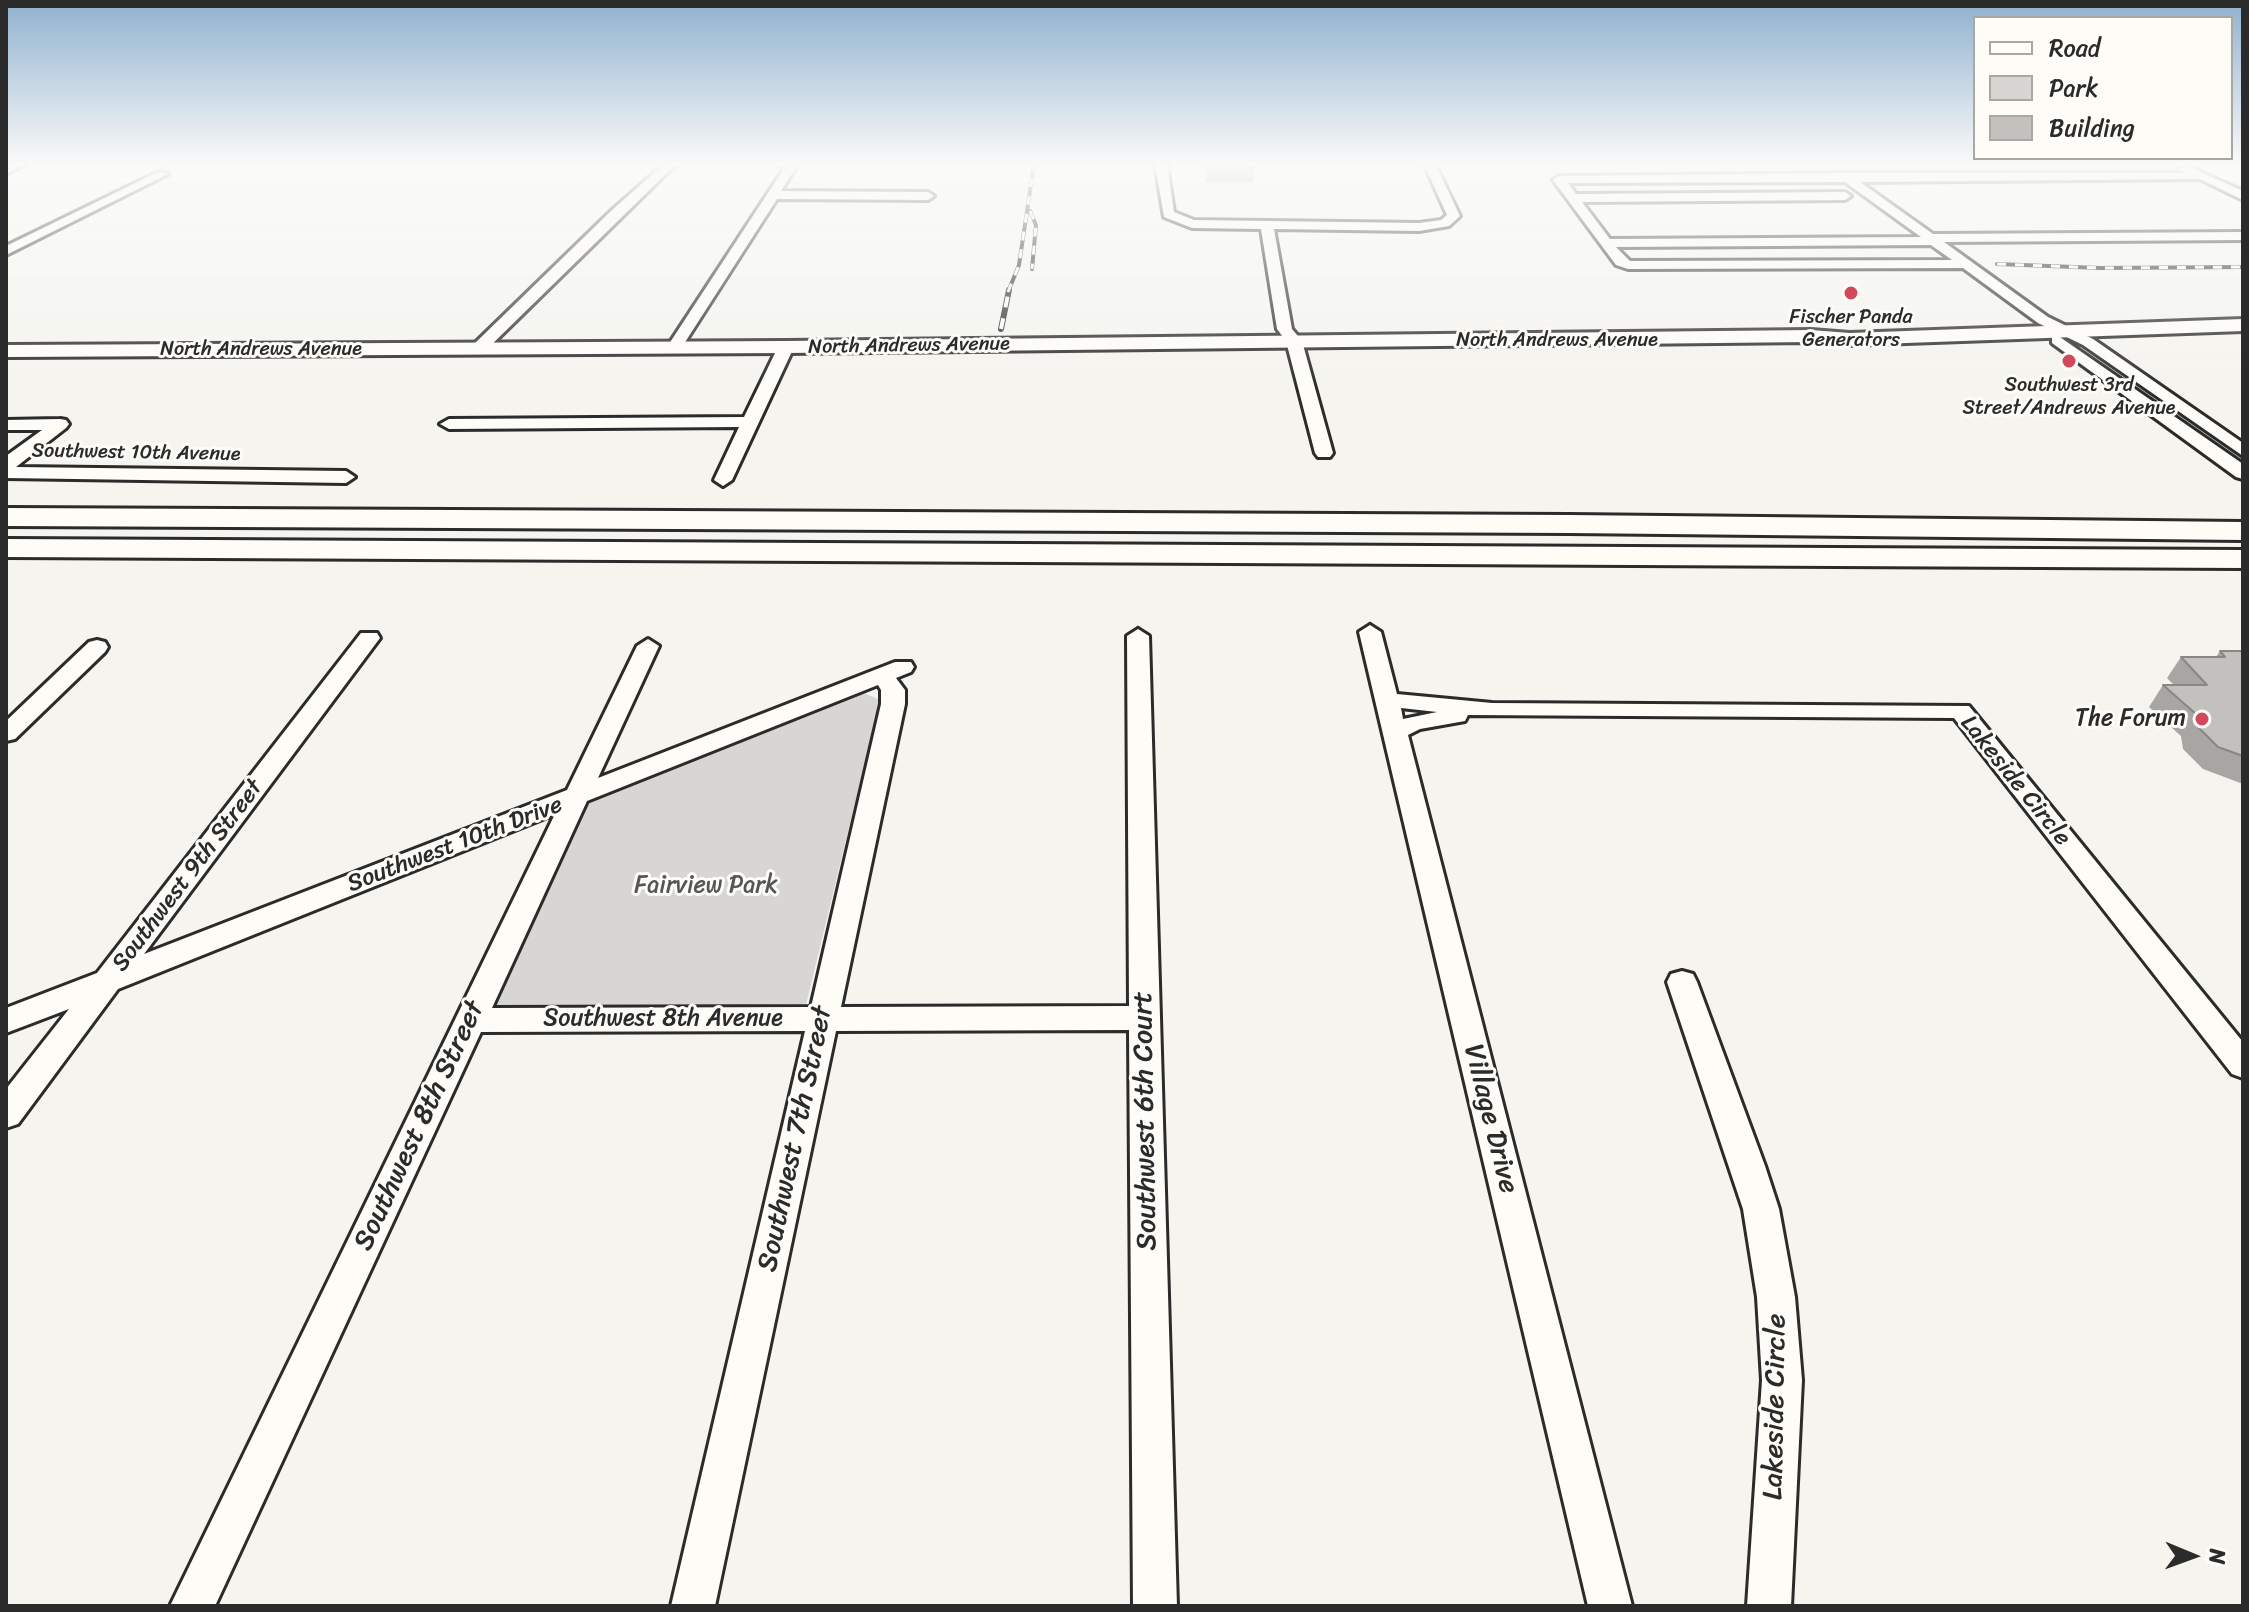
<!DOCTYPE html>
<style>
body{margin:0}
#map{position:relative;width:2249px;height:1612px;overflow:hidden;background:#f5f4ef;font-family:Sriracha,sans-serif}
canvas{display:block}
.frame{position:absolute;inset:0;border:8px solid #2b2b2b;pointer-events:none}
.legend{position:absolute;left:1973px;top:16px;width:260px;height:144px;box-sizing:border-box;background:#fdfcf7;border:2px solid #a9a8a5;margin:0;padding:10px 14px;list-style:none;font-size:24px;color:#2b2b2b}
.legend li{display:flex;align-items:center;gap:16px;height:40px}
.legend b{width:40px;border:2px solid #a9a8a5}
.north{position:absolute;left:2153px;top:1516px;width:80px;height:80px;-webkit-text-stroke:6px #fdfcf7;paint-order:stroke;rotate:91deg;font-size:22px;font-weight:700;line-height:32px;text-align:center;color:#2b2b2b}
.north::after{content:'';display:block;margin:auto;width:28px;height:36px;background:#2b2b2b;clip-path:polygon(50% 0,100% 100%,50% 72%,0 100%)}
</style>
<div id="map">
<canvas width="2249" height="1612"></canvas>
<div class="frame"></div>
<ul class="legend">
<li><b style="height:10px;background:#fdfcf7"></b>Road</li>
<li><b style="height:22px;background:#d7d6d2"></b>Park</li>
<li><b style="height:22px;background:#c2c1be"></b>Building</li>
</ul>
<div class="north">N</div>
</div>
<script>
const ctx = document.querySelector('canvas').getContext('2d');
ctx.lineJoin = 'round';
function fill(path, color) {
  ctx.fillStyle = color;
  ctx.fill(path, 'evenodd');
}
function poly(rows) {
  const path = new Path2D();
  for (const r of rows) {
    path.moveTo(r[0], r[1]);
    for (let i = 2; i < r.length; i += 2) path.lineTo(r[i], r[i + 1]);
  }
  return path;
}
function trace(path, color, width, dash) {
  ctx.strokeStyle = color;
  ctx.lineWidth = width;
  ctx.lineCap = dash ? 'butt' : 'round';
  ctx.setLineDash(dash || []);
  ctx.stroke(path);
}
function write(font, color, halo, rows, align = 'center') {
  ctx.font = font + ' Sriracha,sans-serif';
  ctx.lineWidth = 6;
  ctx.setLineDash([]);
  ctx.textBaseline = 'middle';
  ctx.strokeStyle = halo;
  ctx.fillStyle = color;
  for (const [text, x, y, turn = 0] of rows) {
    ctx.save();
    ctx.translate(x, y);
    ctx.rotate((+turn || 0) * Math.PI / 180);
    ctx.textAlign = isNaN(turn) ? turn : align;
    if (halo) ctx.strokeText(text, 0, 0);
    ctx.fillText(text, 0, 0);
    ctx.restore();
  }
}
fill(poly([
 [853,694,866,694,880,700,805,1009,488,1010,583,803]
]), '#d7d6d2');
trace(poly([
 [162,174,170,169]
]), '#cdccc8', 13, [13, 6]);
const minor = poly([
 [11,164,26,164,6,174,6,167,11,164],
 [664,164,676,164,484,352,472,352,472,346,611,211,664,164],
 [787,164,798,164,781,191,928,192,934,196,928,200,777,199,680,350,670,350,667,347,787,164],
 [1155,164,1167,164,1174,212,1194,220,1419,223,1441,220,1447,215,1424,164,1435,164,1460,216,1449,226,1419,231,1274,229,1292,329,1302,341,1333,453,1330,457,1318,457,1315,453,1286,341,1277,329,1261,229,1192,228,1164,217,1155,164],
 [2185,165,2243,191,2243,200,2200,179,1860,182,1933,234,2243,232,2243,240,1944,242,2048,317,2093,339,2243,443,2243,456,2083,345,2038,323,1963,268,1628,269,1616,265,1553,180,1559,176,1845,173,2185,173,2179,168,2185,165],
 [1845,182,1921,237,1610,239,1582,202,1845,200,1851,196,1845,192,1576,194,1568,183,1845,182],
 [1931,245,1952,260,1630,261,1616,247,1931,245],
 [158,172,168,174,6,255,6,246,158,172],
 [2057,335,2243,464,2243,479,2236,477,2052,343,2052,337,2057,335],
 [786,342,794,347,732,480,723,486,714,480,739,427,449,429,440,424,449,419,744,417,778,347,786,342],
 [60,419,66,420,69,424,66,428,16,467,346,471,355,477,346,483,6,478,6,456,42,430,6,430,6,420,60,419],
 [1370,625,1381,632,1397,694,1492,703,1969,706,2243,1042,2243,1078,2232,1074,1954,718,1468,715,1465,721,1420,729,1408,735,1632,1606,1588,1606,1359,632,1370,625],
 [1401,708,1437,712,1403,719,1401,708],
 [1138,629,1149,636,1177,1606,1133,1606,1129,1030,836,1031,715,1606,671,1606,805,1031,481,1032,215,1606,170,1606,555,814,118,989,18,1124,6,1128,6,1089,69,1009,6,1033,6,1008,97,973,361,633,377,633,380,638,144,954,567,790,637,646,648,639,659,646,598,778,895,662,911,662,914,667,911,672,896,678,905,690,905,704,841,1007,1129,1006,1127,636,1138,629],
 [878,685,881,690,881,704,811,1007,492,1008,587,801,878,685],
 [97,640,105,642,108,647,105,652,15,739,6,741,6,721,89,642,97,640],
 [1682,971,1693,974,1697,982,1765,1166,1779,1209,1795,1297,1802,1380,1791,1606,1747,1606,1762,1380,1757,1297,1743,1209,1667,982,1671,974,1682,971]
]);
const major = poly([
 [2243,319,2243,331,1850,345,1811,342,786,353,6,357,6,345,786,341,1811,330,1850,333,2243,319]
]);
const highway = poly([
 [6,508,1569,515,2243,522,2243,540,1569,533,6,526,6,508],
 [6,539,2243,550,2243,568,6,557,6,539]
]);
trace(minor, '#2b2b2b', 6);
trace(major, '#2b2b2b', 6);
trace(highway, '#2b2b2b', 6);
fill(minor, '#fdfcf7');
fill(major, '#fdfcf7');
fill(highway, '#fdfcf7');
const railFar1 = poly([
 [1030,211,1036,225,1032,269],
 [1997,264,2100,268,2243,267],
 [1008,292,1019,265,1034,164]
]);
const rail = poly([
 [1001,329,1009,290]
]);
trace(railFar1, '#2b2b2b', 4);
trace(rail, '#2b2b2b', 6);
trace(railFar1, '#fdfcf7', 3, [9]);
trace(rail, '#fdfcf7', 4, [11]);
fill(poly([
 [1205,164,1254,164,1254,182,1206,182],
 [2220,651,2243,651,2243,784,2203,769,2183,749,2181,736,2149,707,2163,685,2174,685,2167,678,2181,657,2216,657]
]), '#a7a6a3');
const building = poly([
 [1206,164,1254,164,1255,168,1206,168,1206,164],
 [2220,651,2243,651,2243,756,2218,747,2198,727,2196,714,2163,685,2207,685,2181,657,2225,657,2220,651]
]);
fill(building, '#c2c1be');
trace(building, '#888785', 2);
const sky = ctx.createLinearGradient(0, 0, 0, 390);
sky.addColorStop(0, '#90b1cf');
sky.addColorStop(0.42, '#fafaf8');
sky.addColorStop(1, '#fafaf800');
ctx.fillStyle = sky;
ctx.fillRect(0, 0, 2249, 390);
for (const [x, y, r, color] of [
 [1851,293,8,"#d1495b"],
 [2069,361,8,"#d1495b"],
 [2202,719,8,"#d1495b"]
]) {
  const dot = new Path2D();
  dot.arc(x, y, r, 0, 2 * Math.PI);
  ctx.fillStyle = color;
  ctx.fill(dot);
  trace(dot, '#fdfcf7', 3);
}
write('20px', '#2b2b2b', '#fdfcf7', [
 ["Fischer Panda",1851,318],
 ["Generators",1851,341],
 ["Southwest 3rd",2069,386],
 ["Street/Andrews Avenue",2069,409]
]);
write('20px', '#2b2b2b', '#fdfcf7', [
 ["North Andrews Avenue",1557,341],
 ["North Andrews Avenue",909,346,-1],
 ["North Andrews Avenue",261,350],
 ["Southwest 10th Avenue",136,453,1]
]);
write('24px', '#2b2b2b', '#fdfcf7', [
 ["The Forum",2186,719]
], 'right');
write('24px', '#2b2b2b', '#fdfcf7', [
 ["Lakeside Circle",2015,781,51],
 ["Southwest 10th Drive",455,845,-21],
 ["Southwest 9th Street",188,876,-53],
 ["Southwest 8th Avenue",663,1019]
]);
write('24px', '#565655', '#fdfcf7', [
 ["Fairview Park",706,886]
]);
write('28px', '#2b2b2b', '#fdfcf7', [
 ["Village Drive",1490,1119,76],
 ["Southwest 6th Court",1146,1121,-91],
 ["Southwest 8th Street",420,1126,-65],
 ["Southwest 7th Street",796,1139,-78],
 ["Lakeside Circle",1776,1407,-89]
]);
</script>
